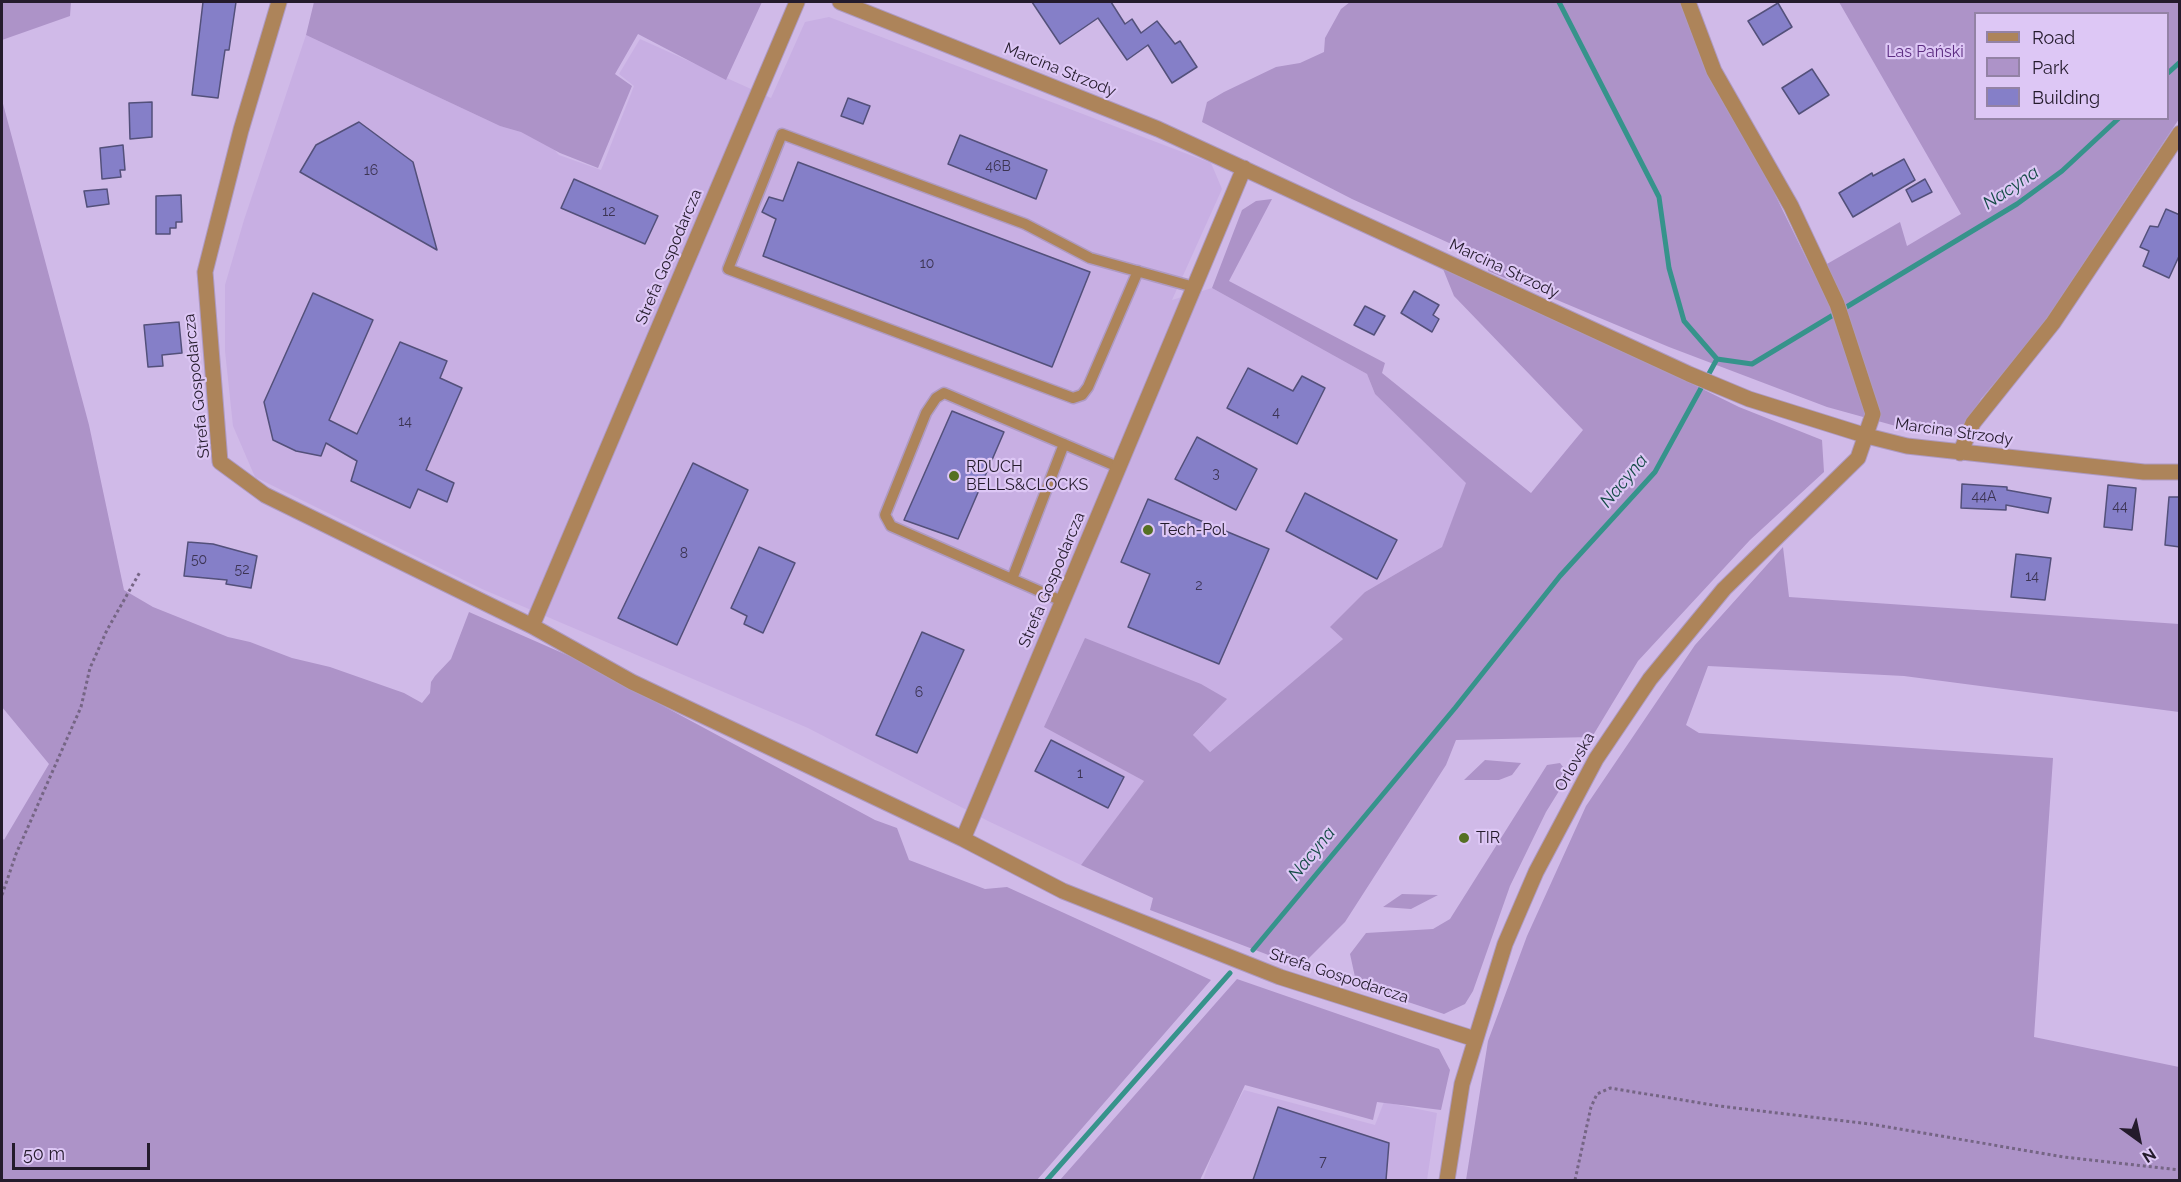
<!DOCTYPE html>
<meta charset="utf-8">
<style>
body{margin:0}
#map{position:relative;width:2181px;height:1182px;overflow:hidden;background:#d0bae8;font-family:Raleway,sans-serif}
canvas{display:block}
.frame{position:absolute;inset:0;border:3px solid #241b2c;pointer-events:none}
.legend{position:absolute;left:1974px;top:12px;width:195px;height:108px;box-sizing:border-box;background:#ddc7f5;border:2px solid #9382a5;margin:0;padding:8px 10px;list-style:none;font-size:18px;color:#241b2c}
.legend li{display:flex;align-items:center;gap:12px;height:30px}
.legend b{width:30px;border:2px solid #9382a5}
.north{position:absolute;left:2109px;top:1110px;width:60px;height:60px;-webkit-text-stroke:4px #ddc7f5;paint-order:stroke;rotate:147deg;font-size:16px;font-weight:700;line-height:24px;text-align:center;color:#241b2c}
.north::after{content:'';display:block;margin:auto;width:21px;height:27px;background:#241b2c;clip-path:polygon(50% 0,100% 100%,50% 72%,0 100%)}
.scale{position:absolute;left:12px;top:1143px;width:138px;height:27px;box-sizing:border-box;border:3px solid #241b2c;border-top:0;padding-left:8px;font-size:18px;line-height:21px;white-space:nowrap;color:#241b2c;-webkit-text-stroke:4px #ddc7f5;paint-order:stroke}
</style>
<div id="map">
<canvas width="2181" height="1182"></canvas>
<div class="frame"></div>
<ul class="legend">
<li><b style="height:8px;background:#ad845a"></b>Road</li>
<li><b style="height:16px;background:#ad93c8"></b>Park</li>
<li><b style="height:16px;background:#857fc8"></b>Building</li>
</ul>
<div class="north">N</div>
<div class="scale">50 m</div>
</div>
<script>
const ctx = document.querySelector('canvas').getContext('2d');
ctx.lineJoin = 'round';
function fill(path, color) {
  ctx.fillStyle = color;
  ctx.fill(path, 'evenodd');
}
function poly(rows) {
  const path = new Path2D();
  for (const r of rows) {
    path.moveTo(r[0], r[1]);
    for (let i = 2; i < r.length; i += 2) path.lineTo(r[i], r[i + 1]);
  }
  return path;
}
function trace(path, color, width, dash) {
  ctx.strokeStyle = color;
  ctx.lineWidth = width;
  ctx.lineCap = dash ? 'butt' : 'round';
  ctx.setLineDash(dash || []);
  ctx.stroke(path);
}
function write(font, color, halo, rows, align = 'center') {
  ctx.font = font + ' Raleway,sans-serif';
  ctx.lineWidth = 4.5;
  ctx.setLineDash([]);
  ctx.textBaseline = 'middle';
  ctx.strokeStyle = halo;
  ctx.fillStyle = color;
  for (const [text, x, y, turn = 0] of rows) {
    ctx.save();
    ctx.translate(x, y);
    ctx.rotate((+turn || 0) * Math.PI / 180);
    ctx.textAlign = isNaN(turn) ? turn : align;
    if (halo) ctx.strokeText(text, 0, 0);
    ctx.fillText(text, 0, 0);
    ctx.restore();
  }
}
fill(poly([
 [829,17,1211,163,1222,189,1172,300,1212,288,1367,374,1375,394,1467,483,1442,547,1365,592,1343,639,1210,752,1193,736,1226,699,1045,727,1144,781,1081,865,988,821,808,728,482,589,255,477,233,426,225,351,225,285,244,220,306,35,500,126,521,129,548,143,559,155,601,170,634,86,619,74,640,39,771,98,805,22],
 [1244,1090,1375,1125,1384,1102,1437,1113,1427,1180,1203,1180,1218,1139]
]), '#c8afe3');
fill(poly([
 [2,2,71,2,70,16,2,40],
 [314,2,762,2,726,80,638,34,615,74,632,86,598,168,560,153,521,132,500,126,306,35],
 [1350,2,1691,2,1763,170,1813,272,1900,222,1907,246,1961,214,1839,2,2179,2,2179,119,2039,330,1981,399,1959,436,1903,428,1827,407,1669,347,1488,271,1491,262,1352,199,1202,122,1207,102,1224,92,1276,67,1300,63,1324,52,1325,38,1341,9],
 [1976,14,2168,14,2168,118,1976,118],
 [2,100,89,425,124,590,153,607,228,637,250,642,292,658,330,667,404,693,422,703,430,693,431,682,435,676,451,659,469,612,576,659,875,820,897,828,909,860,985,889,1007,887,1211,980,1037,1180,2,1180,2,837,4,840,49,764,2,707],
 [1272,199,1229,281,1385,363,1382,373,1531,493,1583,430,1454,296,1439,259,1739,407,1822,440,1824,472,1750,540,1638,661,1592,737,1456,740,1446,765,1345,922,1300,967,1150,910,1153,898,1081,865,1144,781,1044,727,1085,638,1201,684,1227,699,1193,735,1210,752,1343,639,1330,627,1365,592,1442,547,1466,483,1375,394,1367,374,1212,288,1242,210,1256,201],
 [1783,547,1789,597,2179,624,2179,712,1904,676,1708,666,1686,725,1699,733,2053,758,2034,1037,2179,1067,2179,1180,1466,1180,1488,1041,1527,936,1586,806,1695,645],
 [1485,760,1521,763,1512,775,1499,780,1464,780],
 [1560,763,1567,772,1567,778,1546,812,1510,886,1473,991,1465,1004,1444,1014,1363,987,1355,977,1350,954,1366,933,1433,929,1450,919,1547,765],
 [1402,894,1438,895,1411,909,1383,907],
 [1237,979,1439,1049,1450,1070,1441,1110,1377,1102,1373,1120,1245,1085,1200,1180,1060,1180]
]), '#ad93c8');
trace(poly([
 [1559,2,1659,197,1669,268,1684,321,1717,359],
 [2168,73,2180,62],
 [1717,359,1752,364,2017,204,2062,171,2119,118],
 [1253,950,1455,708,1560,576,1655,472,1717,359],
 [1047,1180,1230,973]
]), '#36938b', 5);
const building = poly([
 [203,2,236,2,229,50,225,50,218,98,192,95,203,2],
 [1032,2,1111,2,1125,24,1132,19,1141,33,1157,21,1175,44,1180,41,1197,67,1172,83,1148,45,1127,60,1098,18,1060,44,1032,2],
 [1778,3,1792,27,1763,45,1748,21,1778,3],
 [1812,69,1829,95,1799,114,1782,88,1812,69],
 [848,98,870,106,863,124,841,116,848,98],
 [152,102,152,137,130,139,129,103,152,102],
 [359,122,413,162,437,250,300,172,316,145,359,122],
 [960,135,1047,170,1036,199,948,164,960,135],
 [123,145,125,170,120,170,121,177,102,179,100,148,123,145],
 [1904,159,1915,180,1853,217,1839,193,1872,173,1873,176,1904,159],
 [798,162,1090,272,1052,367,763,256,776,219,762,212,769,197,783,201,798,162],
 [574,179,658,216,645,244,561,208,574,179],
 [1925,179,1932,192,1912,202,1906,190,1925,179],
 [107,189,109,204,87,207,84,191,107,189],
 [181,195,182,222,176,222,176,228,170,228,170,234,156,234,156,196,181,195],
 [2166,209,2180,215,2180,254,2169,278,2143,266,2149,251,2140,247,2150,226,2158,227,2166,209],
 [1414,291,1439,305,1433,315,1439,319,1432,332,1401,313,1414,291],
 [313,293,373,320,329,420,357,434,400,342,447,361,440,378,462,388,426,470,454,483,447,502,418,489,410,508,351,481,357,461,326,443,321,456,296,451,273,440,264,402,313,293],
 [1365,306,1385,316,1374,335,1354,325,1365,306],
 [179,322,182,353,162,355,163,366,148,367,144,325,179,322],
 [1248,368,1293,391,1302,376,1325,388,1297,444,1227,408,1248,368],
 [952,411,1004,432,958,539,904,520,952,411],
 [1197,437,1257,469,1236,510,1175,479,1197,437],
 [693,463,748,490,677,645,618,618,693,463],
 [1962,484,2007,487,2007,490,2051,498,2048,513,2006,505,2006,510,1961,508,1962,484],
 [2108,485,2136,488,2132,530,2104,527,2108,485],
 [1305,493,1397,540,1377,579,1286,531,1305,493],
 [2169,497,2180,497,2180,547,2165,545,2169,497],
 [1148,499,1269,549,1219,664,1128,627,1150,574,1121,562,1148,499],
 [188,542,213,544,257,556,251,588,226,584,227,580,184,576,188,542],
 [759,547,795,563,763,633,744,624,747,616,731,608,759,547],
 [2016,554,2051,558,2045,600,2011,597,2016,554],
 [922,632,964,650,917,753,876,735,922,632],
 [1051,740,1124,777,1108,808,1035,771,1051,740],
 [1278,1107,1389,1143,1386,1180,1253,1180,1278,1107]
]);
fill(building, '#857fc8');
trace(building, '#53507a', 1.5);
const lane = poly([
 [1138,271,1088,387,1082,395,1073,398,728,269,782,134,1025,224,1090,258,1194,287],
 [1012,579,1064,444],
 [1062,601,891,526,885,515,926,413,936,398,944,393,1118,467]
]);
const street = poly([
 [279,2,241,130,205,272,220,462,265,495,532,626,632,682,963,839,1063,891,1280,977,1475,1039],
 [840,2,1158,129,1689,374,1749,399,1867,436,1907,446,2144,472,2180,472],
 [1960,453,1973,423,2053,323,2180,133],
 [532,626,797,2],
 [963,839,1244,168],
 [1447,1180,1462,1084,1505,944,1536,872,1596,759,1650,679,1724,589,1858,458,1873,414,1837,304,1791,206,1714,71,1688,2]
]);
trace(lane, '#ae9ac2', 13);
trace(street, '#ae9ac2', 17);
trace(poly([
 [2,895,16,854,81,707,90,668,107,630,140,572],
 [1575,1180,1591,1107,1597,1094,1610,1088,1719,1106,1870,1124,2064,1157,2180,1170]
]), '#756584', 3, [3, 3]);
trace(lane, '#ad845a', 10);
trace(street, '#ad845a', 15);
for (const [x, y, r, color] of [
 [954,476,6,"#557023"],
 [1148,530,6,"#557023"],
 [1464,838,6,"#557023"]
]) {
  const dot = new Path2D();
  dot.arc(x, y, r, 0, 2 * Math.PI);
  ctx.fillStyle = color;
  ctx.fill(dot);
  trace(dot, '#ddc7f5', 2);
}
write('14px', '#3c3453', null, [
 ["46B",998,167],
 ["16",371,171],
 ["12",609,212],
 ["10",927,264],
 ["4",1276,413],
 ["14",405,422],
 ["3",1216,474],
 ["44A",1984,497],
 ["44",2120,507],
 ["8",684,554],
 ["50",199,560],
 ["52",242,570],
 ["14",2032,577],
 ["2",1199,586],
 ["6",919,693],
 ["1",1080,774],
 ["7",1323,1162]
]);
write('16px', '#5d2d82', '#ddc7f5', [
 ["Las Pański",1925,52]
]);
write('16px', '#241b2c', '#ddc7f5', [
 ["Marcina Strzody",1060,70,22],
 ["Strefa Gospodarcza",669,257,-67],
 ["Marcina Strzody",1504,269,25],
 ["Strefa Gospodarcza",197,386,-96],
 ["Marcina Strzody",1954,432,8],
 ["Strefa Gospodarcza",1052,580,-67],
 ["Orlovska",1575,762,-61],
 ["Strefa Gospodarcza",1339,976,18]
]);
write('16px', '#241b2c', '#ddc7f5', [
 ["RDUCH",966,467],
 ["BELLS&CLOCKS",966,485],
 ["Tech-Pol",1160,530],
 ["TIR",1476,838]
], 'left');
write('italic 18px', '#164c47', '#ddc7f5', [
 ["Nacyna",2011,188,-34],
 ["Nacyna",1624,481,-50],
 ["Nacyna",1312,854,-51]
]);
</script>
